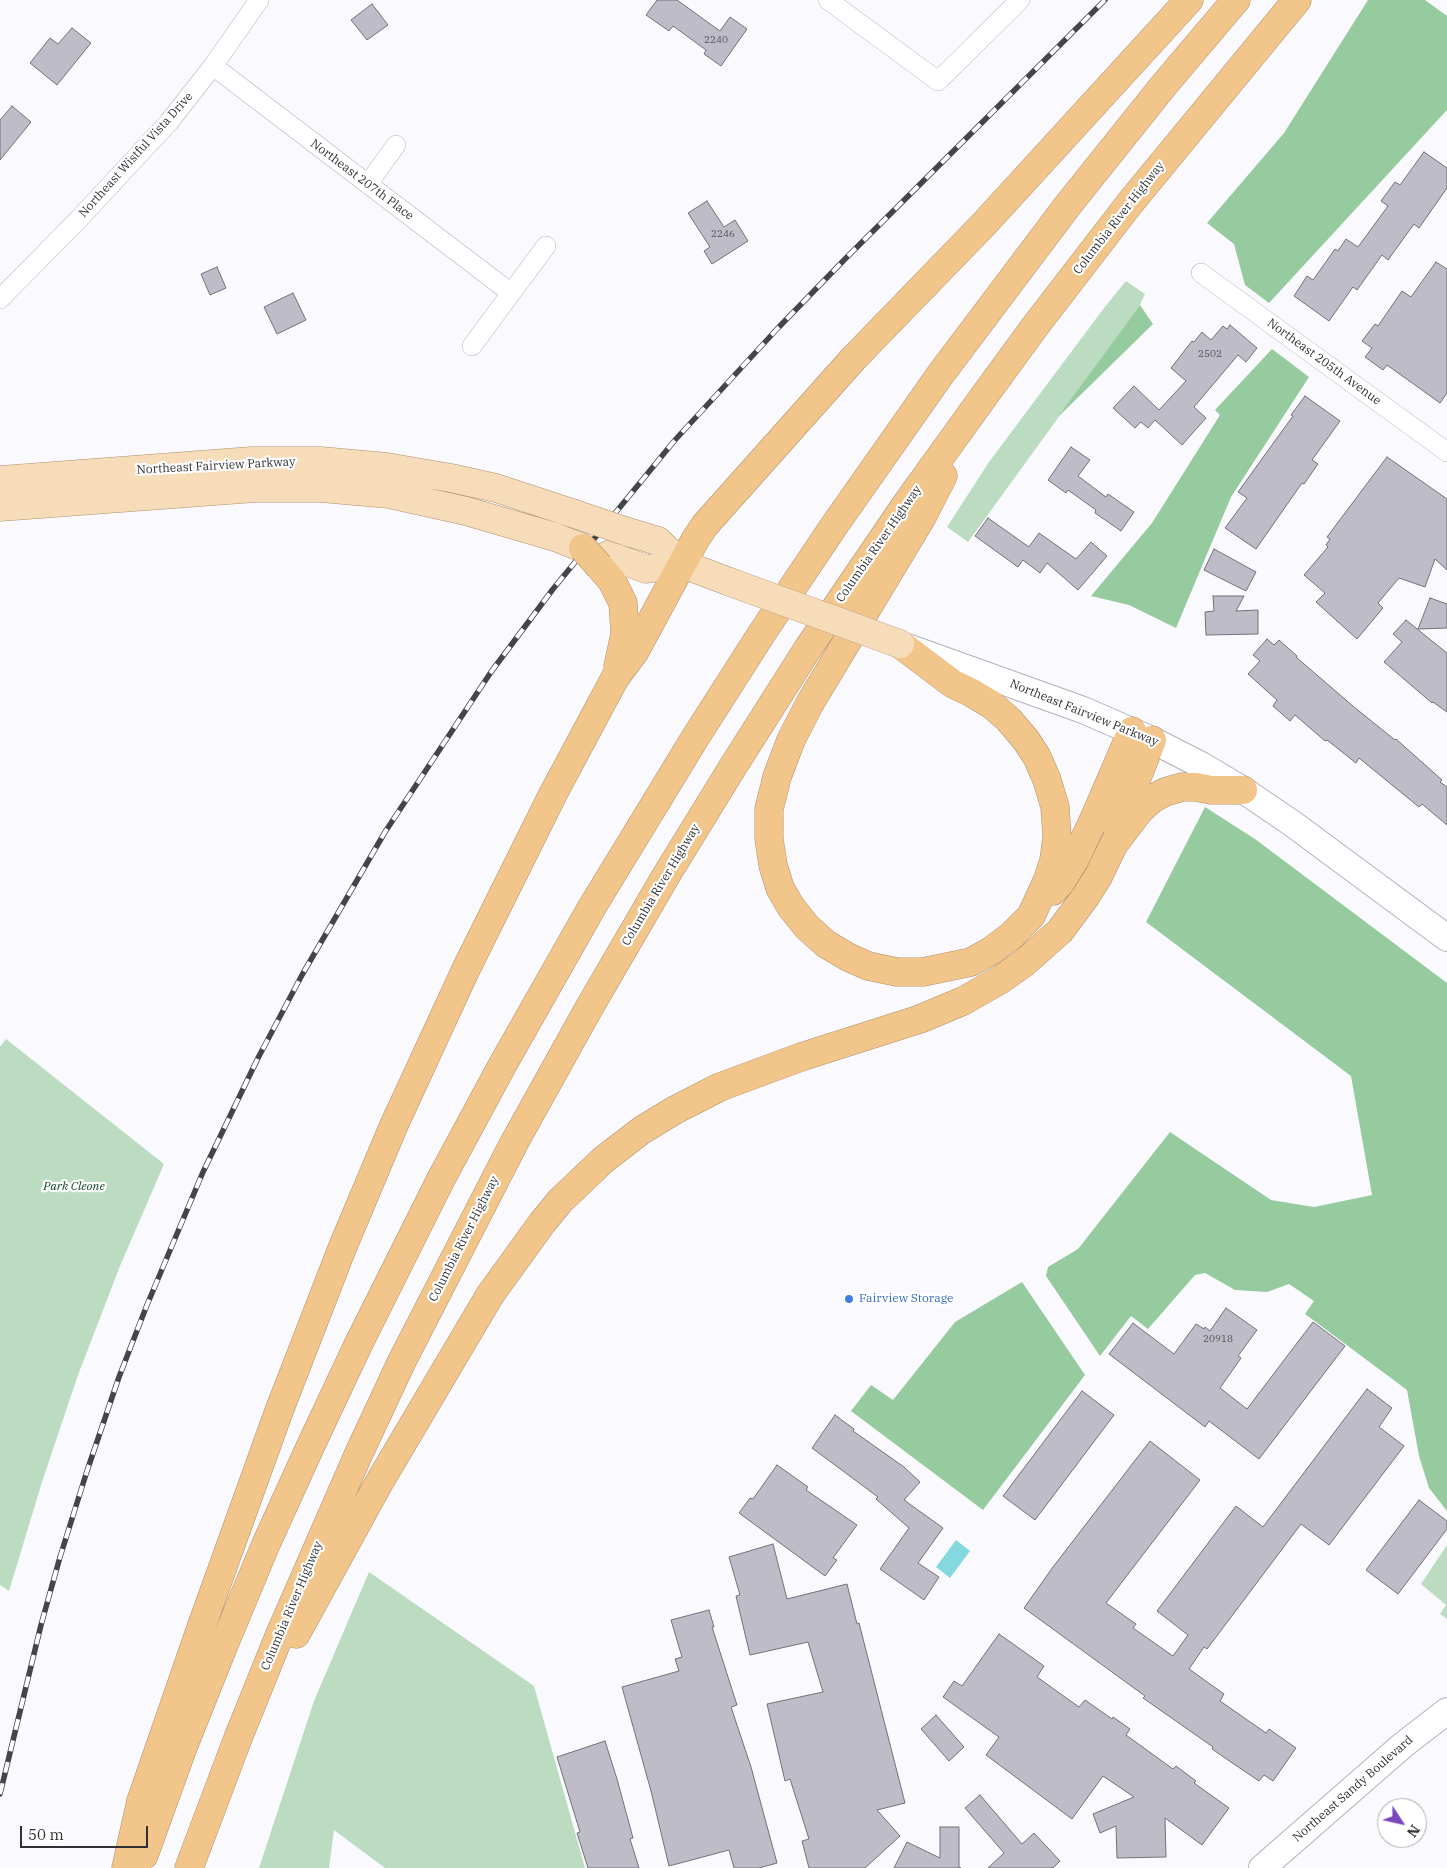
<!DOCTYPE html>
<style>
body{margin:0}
#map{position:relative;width:1447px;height:1868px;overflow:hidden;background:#fafafe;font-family:"IBM Plex Serif",serif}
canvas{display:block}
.north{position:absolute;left:1377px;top:1798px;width:50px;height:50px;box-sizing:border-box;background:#fff;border:1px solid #acacae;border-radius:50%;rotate:125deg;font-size:14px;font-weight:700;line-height:20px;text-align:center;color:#303034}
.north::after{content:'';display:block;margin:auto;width:18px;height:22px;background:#7847be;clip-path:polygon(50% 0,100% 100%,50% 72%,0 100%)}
.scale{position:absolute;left:20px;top:1826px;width:128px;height:22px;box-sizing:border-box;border:2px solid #303034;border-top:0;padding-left:6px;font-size:15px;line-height:18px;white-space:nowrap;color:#303034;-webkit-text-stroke:4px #fff;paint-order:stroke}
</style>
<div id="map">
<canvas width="1447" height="1868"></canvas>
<div class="north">N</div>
<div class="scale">50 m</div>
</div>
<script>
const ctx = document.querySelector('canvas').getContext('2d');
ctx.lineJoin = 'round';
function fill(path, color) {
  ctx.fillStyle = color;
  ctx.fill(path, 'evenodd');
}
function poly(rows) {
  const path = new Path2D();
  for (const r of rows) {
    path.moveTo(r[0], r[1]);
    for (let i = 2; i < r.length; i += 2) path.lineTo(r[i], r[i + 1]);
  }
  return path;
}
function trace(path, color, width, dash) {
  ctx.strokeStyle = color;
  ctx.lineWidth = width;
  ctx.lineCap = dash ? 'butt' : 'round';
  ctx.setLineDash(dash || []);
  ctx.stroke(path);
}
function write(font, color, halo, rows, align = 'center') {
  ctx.font = font + ' "IBM Plex Serif",serif';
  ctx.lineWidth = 4.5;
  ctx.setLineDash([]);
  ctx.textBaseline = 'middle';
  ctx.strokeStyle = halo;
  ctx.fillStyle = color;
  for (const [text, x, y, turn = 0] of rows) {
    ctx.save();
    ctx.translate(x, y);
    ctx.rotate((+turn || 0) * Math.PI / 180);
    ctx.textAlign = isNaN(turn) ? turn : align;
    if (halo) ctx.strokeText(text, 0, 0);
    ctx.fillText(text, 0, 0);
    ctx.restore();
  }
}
fill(poly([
 [1126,281,1145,294,1140,305,968,542,947,527,989,462,1104,308],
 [6,1039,164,1164,120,1266,78,1375,42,1482,9,1591,0,1585,0,1047],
 [1447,1545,1447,1619,1440,1614,1446,1605,1421,1584],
 [369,1572,534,1686,585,1868,385,1868,334,1830,329,1868,259,1868,314,1701]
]), '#bbdcc0');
fill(poly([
 [1368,0,1425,0,1447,16,1447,110,1269,303,1245,285,1234,244,1207,223,1284,133],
 [1140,305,1153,324,1058,417],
 [1272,349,1309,377,1231,497,1176,628,1129,605,1091,596,1152,523,1220,415,1215,410],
 [1205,807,1255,839,1447,983,1447,1511,1429,1488,1419,1456,1407,1390,1305,1314,1314,1301,1289,1284,1267,1292,1235,1290,1205,1273,1195,1275,1148,1329,1131,1316,1100,1356,1046,1276,1048,1267,1078,1249,1170,1132,1271,1200,1314,1207,1372,1195,1351,1076,1146,922],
 [1022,1282,1085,1375,983,1510,851,1411,871,1385,893,1400,955,1322]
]), '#96ca9f');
fill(poly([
 [956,1540,970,1551,950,1578,936,1567]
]), '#84d8e0');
const building = poly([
 [657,0,677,0,720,31,730,17,747,29,721,66,704,54,706,50,673,26,669,31,646,15,657,0],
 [372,4,388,25,367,40,351,20,372,4],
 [72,28,91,43,57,85,30,63,50,38,58,44,72,28],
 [12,106,31,122,0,160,0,120,12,106],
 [1424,152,1447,168,1447,188,1419,228,1414,224,1388,260,1382,255,1357,290,1353,287,1329,321,1294,296,1307,276,1313,280,1335,249,1338,251,1346,239,1358,247,1388,206,1381,201,1395,182,1400,185,1424,152],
 [707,201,724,227,735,220,748,241,712,264,704,251,710,247,688,213,707,201],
 [1436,262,1447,269,1447,393,1440,403,1387,365,1383,370,1365,357,1372,348,1362,341,1375,324,1378,326,1402,291,1411,297,1436,262],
 [217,267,226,288,210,295,201,274,217,267],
 [293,293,306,320,277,334,264,307,293,293],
 [1230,325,1257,348,1246,362,1238,355,1194,407,1206,418,1182,445,1155,420,1148,428,1141,422,1135,428,1113,408,1134,386,1159,410,1186,381,1171,368,1192,341,1194,342,1202,332,1211,340,1223,326,1227,329,1230,325],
 [1305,396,1340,421,1312,460,1318,464,1304,484,1302,483,1256,549,1225,528,1247,498,1238,492,1293,416,1291,415,1305,396],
 [1071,447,1090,460,1078,476,1106,497,1108,494,1134,512,1121,531,1095,513,1096,510,1068,490,1066,493,1048,480,1071,447],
 [1387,457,1447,499,1447,570,1435,559,1425,587,1399,578,1378,603,1383,608,1357,639,1316,602,1325,593,1304,575,1328,547,1326,545,1330,539,1327,537,1387,457],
 [988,518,1029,547,1039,533,1076,559,1091,542,1107,556,1078,590,1047,563,1040,573,1023,560,1018,567,975,536,988,518],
 [1214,549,1256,572,1246,591,1204,570,1214,549],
 [1213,596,1244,596,1236,611,1258,610,1258,634,1206,635,1205,612,1214,611,1213,596],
 [1430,598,1447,604,1447,628,1418,629,1430,598],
 [1406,620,1447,653,1447,712,1433,702,1432,703,1384,662,1402,642,1393,634,1406,620],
 [1267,639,1274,645,1279,640,1297,656,1296,657,1354,707,1395,740,1396,739,1442,780,1440,782,1447,787,1447,825,1422,804,1419,807,1359,758,1356,763,1327,740,1325,741,1295,715,1290,721,1273,706,1277,700,1248,674,1260,661,1253,655,1267,639],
 [1226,1308,1257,1330,1238,1356,1241,1358,1220,1388,1247,1409,1313,1322,1345,1346,1259,1459,1209,1421,1205,1427,1109,1354,1133,1323,1174,1354,1196,1324,1204,1329,1205,1327,1210,1331,1226,1308],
 [1367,1389,1392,1408,1379,1427,1404,1446,1329,1545,1301,1524,1207,1649,1204,1647,1189,1669,1224,1694,1220,1701,1266,1733,1269,1729,1296,1748,1273,1781,1264,1775,1259,1781,1225,1758,1212,1749,1213,1747,1143,1698,1145,1696,1024,1608,1053,1567,1150,1441,1200,1480,1106,1603,1136,1624,1133,1628,1173,1656,1188,1635,1157,1611,1236,1506,1263,1527,1367,1389],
 [1082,1391,1114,1415,1035,1520,1003,1496,1082,1391],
 [835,1415,854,1429,853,1431,904,1467,920,1482,904,1500,943,1528,918,1563,939,1577,924,1600,880,1569,909,1528,876,1499,878,1497,812,1448,835,1415],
 [777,1465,808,1487,806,1490,857,1525,833,1558,837,1560,825,1576,739,1513,750,1498,753,1499,777,1465],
 [1419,1500,1447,1521,1447,1529,1398,1594,1366,1570,1419,1500],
 [773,1544,787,1599,847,1584,857,1624,859,1623,905,1803,877,1810,900,1836,865,1868,809,1868,802,1841,809,1839,790,1779,785,1781,767,1704,823,1692,808,1642,750,1655,736,1596,740,1595,729,1557,773,1544],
 [709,1610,714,1627,712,1627,737,1705,731,1707,751,1767,777,1863,759,1868,734,1868,729,1850,669,1866,651,1791,622,1687,679,1671,675,1659,682,1657,671,1620,709,1610],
 [999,1634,1044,1666,1037,1677,1079,1707,1085,1700,1112,1719,1113,1717,1130,1729,1126,1735,1173,1769,1176,1766,1196,1781,1194,1783,1229,1808,1202,1845,1165,1818,1166,1857,1117,1858,1116,1826,1100,1833,1093,1814,1134,1797,1103,1776,1072,1819,986,1755,999,1737,943,1697,954,1681,962,1686,999,1634],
 [936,1715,964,1747,949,1761,921,1729,936,1715],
 [605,1741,617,1779,633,1838,630,1839,639,1868,588,1868,577,1833,580,1832,557,1757,605,1741],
 [980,1795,1022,1844,1034,1833,1060,1861,1053,1868,988,1868,1004,1853,965,1808,980,1795],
 [940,1827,959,1827,959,1867,961,1868,894,1868,907,1842,940,1858,940,1827]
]);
fill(building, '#bebdc7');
trace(building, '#72717a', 1);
const minor = poly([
 [828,0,938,81,1020,0],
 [213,66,511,293],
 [368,184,396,145],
 [1201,273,1447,452],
 [0,299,76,222,169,122,213,66,259,0],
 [472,346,546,246]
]);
const secondary = poly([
 [910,648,1083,710,1152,740,1201,765,1243,790,1293,824,1447,938],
 [1262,1868,1403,1745,1447,1711]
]);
const primary = poly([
 [0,480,252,461,321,461,387,467,451,478,496,488,572,513],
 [0,507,255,488,321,488,389,494,466,511,555,537,583,548],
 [625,531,658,541,682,564,730,582],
 [608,555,646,569,682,564]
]);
const motorway = poly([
 [599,566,612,581,623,603,625,634,618,666],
 [900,644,953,684,972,693,992,705,1009,720,1026,740,1037,757,1047,780,1055,807,1057,837,1054,860,1048,879,1031,916,1012,935,991,951,971,962,923,972,897,972,868,966,848,957,826,944,807,927,791,907,780,888,773,865,769,839,769,809,777,777,791,740,810,703,922,517,943,476],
 [1117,828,1152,740],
 [1053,891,1061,882,1075,859,1094,819,1132,731],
 [296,1634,380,1481,490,1295,542,1223,560,1201,603,1160,642,1130,675,1110,720,1087,801,1057,920,1019,963,1001,1000,980,1024,963,1060,931,1086,896,1098,877,1114,844,1140,810,1152,799,1165,792,1182,787,1196,787,1211,790,1243,790],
 [144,1855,183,1747,223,1647,266,1544,311,1445,358,1345,441,1179,503,1064,592,907,695,738,762,633,836,523,940,375,1068,205,1164,85,1236,0],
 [126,1868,141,1801,203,1622,279,1411,343,1246,394,1125,466,969,553,794,615,678,635,651,695,540,705,525,854,358,984,224,1189,0],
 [189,1868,238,1738,280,1634,359,1453,402,1361,514,1143,589,1008,667,874,734,765,807,650,907,503,987,392,1036,325,1130,203,1297,0]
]);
trace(minor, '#b0b1bb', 20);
trace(secondary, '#b0b1bb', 28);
trace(primary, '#ae916d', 29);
trace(motorway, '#ae916d', 29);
trace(minor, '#fff', 19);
trace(secondary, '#fff', 26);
trace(primary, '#f7dcb9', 28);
trace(motorway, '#f2c58b', 28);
const rail = poly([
 [0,1794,41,1625,60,1557,87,1471,119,1377,147,1305,203,1172,258,1058,302,975,385,832,491,672,553,589,675,440,777,329,846,258,1105,0]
]);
trace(rail, '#454549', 5.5);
trace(rail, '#fff', 4, [11]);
const primaryBridge = poly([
 [572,513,625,531],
 [730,582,900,644]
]);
const motorwayBridge = poly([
 [583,548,599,566]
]);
trace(primaryBridge, '#ae916d', 29, []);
trace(motorwayBridge, '#ae916d', 29, []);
trace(primaryBridge, '#f7dcb9', 28);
trace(motorwayBridge, '#f2c58b', 28);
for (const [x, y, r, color] of [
 [849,1299,5,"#3f7fe0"]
]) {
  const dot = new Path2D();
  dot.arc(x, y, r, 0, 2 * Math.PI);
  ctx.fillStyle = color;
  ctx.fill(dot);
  trace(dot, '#fff', 2);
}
write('10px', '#545359', null, [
 ["2240",716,40],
 ["2246",723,234],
 ["2502",1210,354],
 ["20918",1218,1339]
]);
write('12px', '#303034', '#fff', [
 ["Northeast Wistful Vista Drive",136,155,-48],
 ["Northeast 207th Place",362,180,37],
 ["Columbia River Highway",1119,218,-52],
 ["Northeast 205th Avenue",1324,362,36],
 ["Northeast Fairview Parkway",216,466,-3],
 ["Columbia River Highway",879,544,-55],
 ["Northeast Fairview Parkway",1084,713,22],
 ["Columbia River Highway",661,885,-59],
 ["Columbia River Highway",464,1239,-63],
 ["Columbia River Highway",292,1606,-67],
 ["Northeast Sandy Boulevard",1353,1789,-41]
]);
write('italic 12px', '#0c471f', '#fff', [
 ["Park Cleone",74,1187]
]);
write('12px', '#366cbe', '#fff', [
 ["Fairview Storage",859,1299]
], 'left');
</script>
